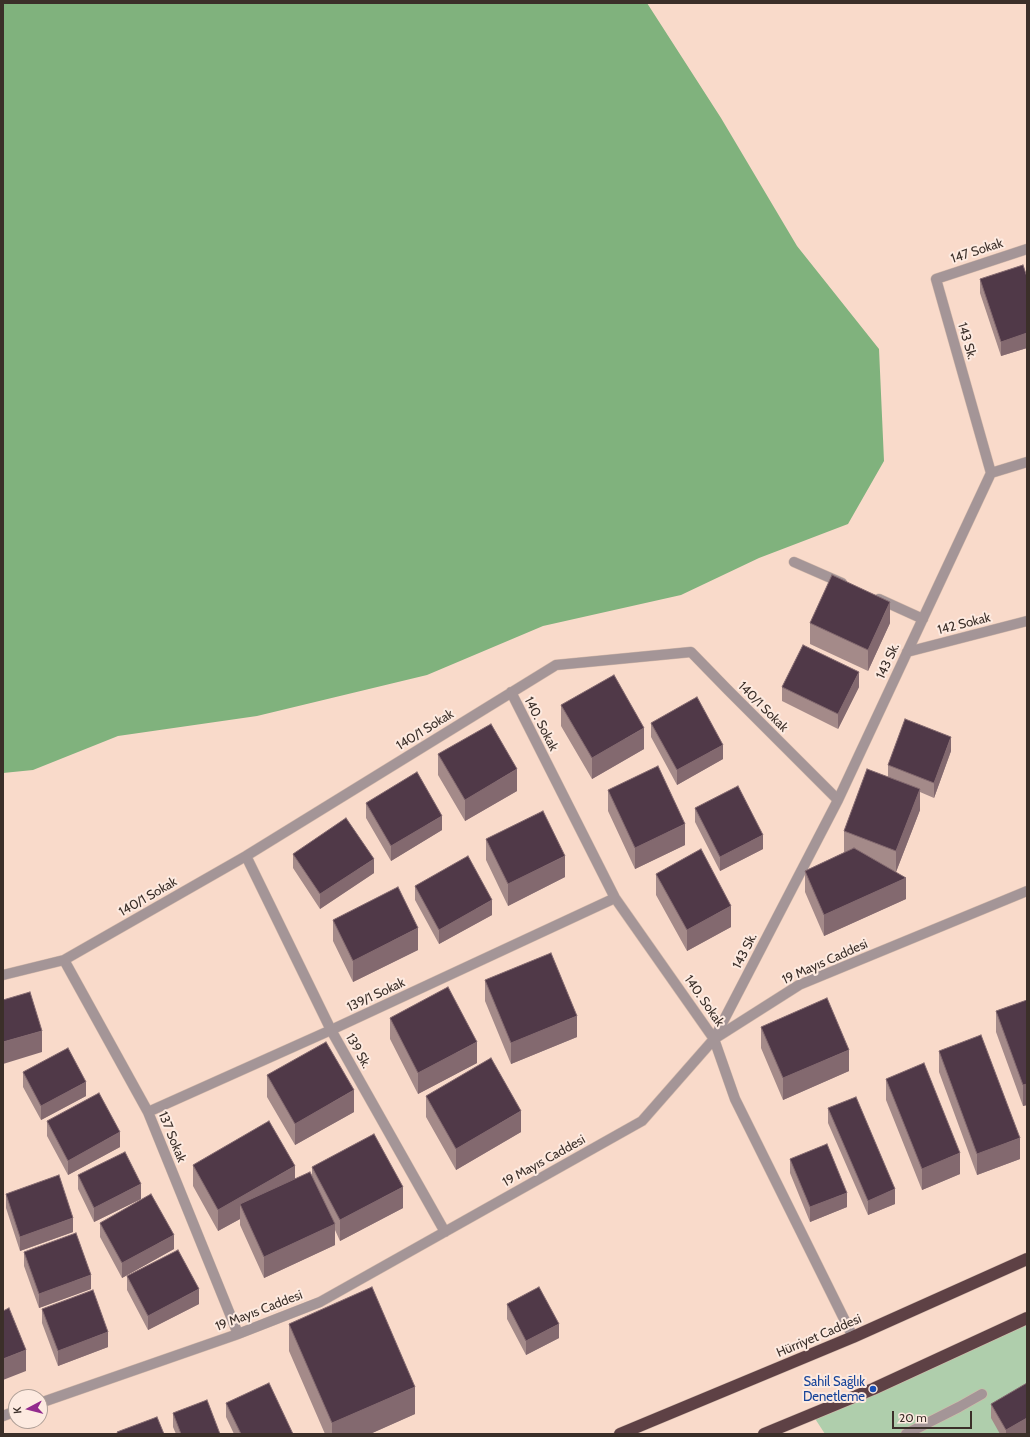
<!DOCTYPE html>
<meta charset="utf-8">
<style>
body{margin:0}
#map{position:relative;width:1030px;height:1437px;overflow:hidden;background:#f9daca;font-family:Cabin,sans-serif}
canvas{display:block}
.frame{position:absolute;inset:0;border:4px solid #3b2f29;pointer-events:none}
.north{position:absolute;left:8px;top:1389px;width:40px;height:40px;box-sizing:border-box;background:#fdeae0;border:1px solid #af9f97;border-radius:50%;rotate:263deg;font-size:11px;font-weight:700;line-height:16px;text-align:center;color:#3b2f29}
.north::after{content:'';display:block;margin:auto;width:14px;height:18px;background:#932a8d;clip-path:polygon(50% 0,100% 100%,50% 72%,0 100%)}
.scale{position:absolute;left:892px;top:1411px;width:80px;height:18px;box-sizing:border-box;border:2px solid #3b2f29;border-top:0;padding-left:5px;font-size:12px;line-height:14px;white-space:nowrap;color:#3b2f29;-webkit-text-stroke:3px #fdeae0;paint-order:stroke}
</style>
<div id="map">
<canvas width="1030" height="1437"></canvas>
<div class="frame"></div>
<div class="north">K</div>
<div class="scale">20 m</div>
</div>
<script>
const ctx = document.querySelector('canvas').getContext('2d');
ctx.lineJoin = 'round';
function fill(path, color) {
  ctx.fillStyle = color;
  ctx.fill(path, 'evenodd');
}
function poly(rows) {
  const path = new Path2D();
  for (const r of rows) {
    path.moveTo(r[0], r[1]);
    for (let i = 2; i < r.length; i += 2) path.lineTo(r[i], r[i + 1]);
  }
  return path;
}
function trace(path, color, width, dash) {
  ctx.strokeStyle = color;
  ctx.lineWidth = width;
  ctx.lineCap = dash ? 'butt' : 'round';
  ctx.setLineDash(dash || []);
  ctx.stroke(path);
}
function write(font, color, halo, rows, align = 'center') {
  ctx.font = font + ' Cabin,sans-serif';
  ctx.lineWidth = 4;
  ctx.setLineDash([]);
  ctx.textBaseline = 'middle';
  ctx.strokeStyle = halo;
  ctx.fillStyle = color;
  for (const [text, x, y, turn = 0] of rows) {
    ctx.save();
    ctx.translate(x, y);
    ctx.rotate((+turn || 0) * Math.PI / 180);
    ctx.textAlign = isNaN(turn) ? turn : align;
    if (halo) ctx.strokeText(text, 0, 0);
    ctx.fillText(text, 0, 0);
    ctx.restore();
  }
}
fill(poly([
 [1027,1318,1027,1434,825,1434,812,1414]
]), '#afceac');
fill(poly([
 [3,3,647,3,721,118,797,246,879,349,884,461,848,524,759,558,681,595,543,626,427,675,257,716,118,736,33,770,3,773]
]), '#80b27d');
const minor = poly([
 [991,473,1027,462],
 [794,562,842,583],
 [879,599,923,619],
 [907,652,1027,621],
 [511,692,615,898,714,1039,735,1099,853,1337],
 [246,856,331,1030,445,1232],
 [64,960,148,1112,238,1334],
 [3,975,64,960,246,856,556,665,691,652,727,689,838,800],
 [714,1039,838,800,991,473,936,279,1027,249],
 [148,1112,331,1030,615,898],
 [40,1403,238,1334,320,1302,642,1121,714,1039,799,985,1027,891],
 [3,1416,16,1411],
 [906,1434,959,1407,982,1394]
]);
const highway = poly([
 [620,1434,853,1337,1027,1259],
 [764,1434,873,1389,1027,1318]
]);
trace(minor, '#d3b8aa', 11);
trace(highway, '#d3b8aa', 13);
trace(minor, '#a49597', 10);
trace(highway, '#5e4145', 12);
fill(poly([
 [1027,277,1027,348,1001,356,980,293,980,279],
 [810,623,890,623,868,671,810,644],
 [782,687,859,687,838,729,782,701],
 [561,705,644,749,592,779,561,726],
 [651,723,723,759,677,785,651,737],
 [951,751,934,798,920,792,920,810,896,872,906,899,824,936,805,892,805,871,845,852,844,852,844,831,888,777,888,765],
 [438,754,517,791,465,821,438,775],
 [608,790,685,845,635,869,608,811],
 [366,803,442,830,391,861,366,818],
 [695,808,763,849,720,871,695,822],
 [486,839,565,877,508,906,486,860],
 [293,854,374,873,320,909,293,868],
 [656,874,731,927,687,951,656,895],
 [415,886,492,915,439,944,415,900],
 [333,920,418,950,353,982,333,941],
 [485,980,577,1037,511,1064,485,1001],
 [1027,1000,1027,1105,1023,1106,996,1032,996,1011],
 [390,1018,477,1063,418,1094,390,1039],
 [761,1027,849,1071,783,1100,761,1048],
 [939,1051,1020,1159,977,1175,939,1072],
 [23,1072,86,1096,41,1120,23,1087],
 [267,1075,354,1112,295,1145,267,1097],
 [886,1079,960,1174,922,1190,886,1100],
 [426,1096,521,1132,456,1170,426,1117],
 [828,1108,895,1204,868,1215,828,1123],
 [47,1121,120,1147,68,1175,47,1136],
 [790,1159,847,1207,810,1222,790,1173],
 [193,1165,295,1179,312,1176,312,1167,403,1208,340,1241,335,1230,335,1245,264,1278,240,1225,240,1219,218,1231,193,1186],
 [78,1175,141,1199,94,1222,78,1189],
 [6,1194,73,1232,20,1251,6,1208],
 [100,1223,174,1249,122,1278,100,1237],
 [24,1252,91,1289,39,1308,24,1266],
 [127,1276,199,1304,148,1330,127,1290],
 [507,1304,559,1338,526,1355,507,1319],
 [42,1309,108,1347,58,1366,42,1323],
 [289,1324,415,1414,370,1434,325,1434,289,1351],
 [226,1403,293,1434,234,1434,226,1417],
 [991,1404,1025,1434,1000,1434,991,1418],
 [173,1413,220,1434,176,1434,173,1427]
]), '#a48a89');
fill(poly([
 [1027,333,1027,348,1001,356,1001,342],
 [890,602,890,623,868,671,868,650],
 [859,672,859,687,838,729,838,714],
 [644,728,644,749,592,779,592,758],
 [951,737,951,751,934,798,934,783],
 [723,745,723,759,677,785,677,770],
 [517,769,517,791,465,821,465,800],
 [920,789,920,810,896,872,896,851],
 [442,816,442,830,391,861,391,846],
 [685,824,685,845,635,869,635,848],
 [763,835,763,849,720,871,720,857],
 [565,856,565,877,508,906,508,884],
 [374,859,374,873,320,909,320,894],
 [906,878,906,899,824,936,824,915],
 [492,900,492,915,439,944,439,930],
 [731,906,731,927,687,951,687,930],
 [418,928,418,950,353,982,353,961],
 [577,1016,577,1037,511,1064,511,1043],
 [42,1031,42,1052,3,1064,3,1042],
 [477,1042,477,1063,418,1094,418,1073],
 [849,1050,849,1071,783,1100,783,1078],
 [86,1082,86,1096,41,1120,41,1106],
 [1027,1084,1027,1105,1023,1106,1023,1085],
 [354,1090,354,1112,295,1145,295,1124],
 [521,1111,521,1132,456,1170,456,1149],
 [120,1132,120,1147,68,1175,68,1161],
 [1020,1138,1020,1159,977,1175,977,1154],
 [960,1153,960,1174,922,1190,922,1169],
 [295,1166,295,1188,240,1204,240,1219,218,1231,218,1210],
 [3,1184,4,1184,4,1198,3,1199],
 [141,1184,141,1199,94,1222,94,1208],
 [403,1187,403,1208,340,1241,340,1220],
 [895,1189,895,1204,868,1215,868,1201],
 [847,1193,847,1207,810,1222,810,1207],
 [73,1218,73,1232,20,1251,20,1237],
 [335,1224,335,1245,264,1278,264,1257],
 [174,1235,174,1249,122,1278,122,1263],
 [91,1275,91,1289,39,1308,39,1294],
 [199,1289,199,1304,148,1330,148,1316],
 [559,1324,559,1338,526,1355,526,1341],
 [108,1332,108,1347,58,1366,58,1351],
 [26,1350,26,1371,3,1380,3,1359],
 [415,1387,415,1414,370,1434,332,1434,332,1423],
 [1027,1418,1027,1433,1025,1434,1006,1434,1006,1430]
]), '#83696f');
const building = poly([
 [1023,265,1027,277,1027,333,1001,342,980,279,1023,265],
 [832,575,890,602,868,650,810,623,832,575],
 [803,645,859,672,838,714,782,687,803,645],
 [614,675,644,728,592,758,561,705,614,675],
 [697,697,723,745,677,770,651,723,697,697],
 [905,719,951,737,934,783,888,765,905,719],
 [491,724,517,769,465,800,438,754,491,724],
 [658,766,685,824,635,848,608,790,658,766],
 [867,769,920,789,896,851,844,831,867,769],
 [417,772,442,816,391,846,366,803,417,772],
 [738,786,763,835,720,857,695,808,738,786],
 [543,811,565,856,508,884,486,839,543,811],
 [346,818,374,859,320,894,293,854,346,818],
 [854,848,906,878,824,915,805,871,854,848],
 [701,849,731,906,687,930,656,874,701,849],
 [468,856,492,900,439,930,415,886,468,856],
 [398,887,418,928,353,961,333,920,398,887],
 [551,953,577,1016,511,1043,485,980,551,953],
 [448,987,477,1042,418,1073,390,1018,448,987],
 [30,992,42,1031,3,1042,3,1000,30,992],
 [827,998,849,1050,783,1078,761,1027,827,998],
 [1027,1000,1027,1084,1023,1085,996,1011,1027,1000],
 [981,1035,1020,1138,977,1154,939,1051,981,1035],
 [326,1042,354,1090,295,1124,267,1075,326,1042],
 [68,1048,86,1082,41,1106,23,1072,68,1048],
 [491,1058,521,1111,456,1149,426,1096,491,1058],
 [924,1063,960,1153,922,1169,886,1079,924,1063],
 [99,1093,120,1132,68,1161,47,1121,99,1093],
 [856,1097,895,1189,868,1201,828,1108,856,1097],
 [269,1121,295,1166,218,1210,193,1165,269,1121],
 [374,1134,403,1187,340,1220,312,1167,374,1134],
 [827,1144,847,1193,810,1207,790,1159,827,1144],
 [125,1152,141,1184,94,1208,78,1175,125,1152],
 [310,1172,335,1224,264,1257,240,1204,310,1172],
 [59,1175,73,1218,20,1237,6,1194,59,1175],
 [151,1194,174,1235,122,1263,100,1223,151,1194],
 [76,1233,91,1275,39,1294,24,1252,76,1233],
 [178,1250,199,1289,148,1316,127,1276,178,1250],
 [372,1287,415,1387,332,1423,289,1324,372,1287],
 [539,1287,559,1324,526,1341,507,1304,539,1287],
 [93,1290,108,1332,58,1351,42,1309,93,1290],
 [9,1308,26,1350,3,1359,3,1311,9,1308],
 [269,1383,293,1434,241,1434,226,1403,269,1383],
 [1027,1383,1027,1418,1006,1430,991,1404,1027,1383],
 [207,1400,220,1434,181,1434,173,1413,207,1400],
 [157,1417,164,1434,118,1434,117,1432,157,1417]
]);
fill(building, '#503948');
trace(building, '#83696f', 1);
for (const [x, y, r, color] of [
 [873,1389,4,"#1a4fb4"]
]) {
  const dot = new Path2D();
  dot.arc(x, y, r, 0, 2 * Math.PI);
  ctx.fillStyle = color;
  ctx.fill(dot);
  trace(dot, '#fdeae0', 1.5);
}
write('13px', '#3b2f29', '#fdeae0', [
 ["147 Sokak",977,251,-18],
 ["143 Sk.",967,341,74],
 ["142 Sokak",964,624,-14],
 ["143 Sk.",888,661,-65],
 ["140/1 Sokak",763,707,45],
 ["140. Sokak",541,724,63],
 ["140/1 Sokak",425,730,-32],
 ["140/1 Sokak",148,897,-30],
 ["143 Sk.",745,951,-63],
 ["19 Mayıs Caddesi",825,962,-24],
 ["139/1 Sokak",376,995,-25],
 ["140. Sokak",704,1001,55],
 ["139 Sk.",358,1051,61],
 ["137 Sokak",172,1137,68],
 ["19 Mayıs Caddesi",544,1161,-29],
 ["19 Mayıs Caddesi",259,1311,-21],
 ["Hürriyet Caddesi",819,1336,-23]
]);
write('13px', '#164399', '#fdeae0', [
 ["Sahil Sağlık",865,1382],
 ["Denetleme",865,1397]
], 'right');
</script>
